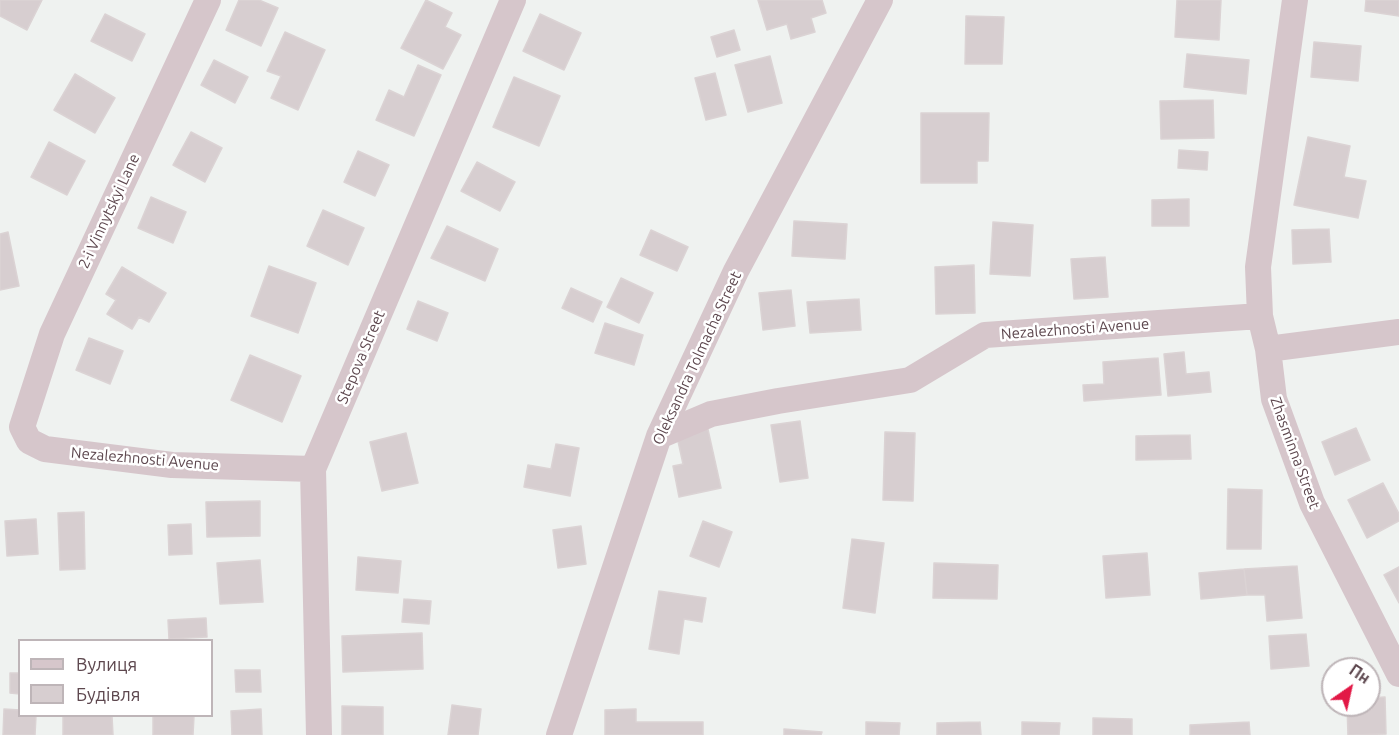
<!DOCTYPE html>
<meta charset="utf-8">
<style>
body{margin:0}
#map{position:relative;width:1399px;height:735px;overflow:hidden;background:#eff2f0;font-family:Ubuntu,sans-serif}
canvas{display:block}
.legend{position:absolute;left:18px;top:639px;width:195px;height:78px;box-sizing:border-box;background:#fff;border:2px solid #beb5b8;margin:0;padding:8px 10px;list-style:none;font-size:18px;color:#5d474e}
.legend li{display:flex;align-items:center;gap:12px;height:30px}
.legend b{width:30px;border:2px solid #beb5b8}
.north{position:absolute;left:1321px;top:657px;width:60px;height:60px;box-sizing:border-box;background:#fff;border:2px solid #beb5b8;border-radius:50%;rotate:34deg;font-size:16px;font-weight:700;line-height:24px;text-align:center;color:#5d474e}
.north::after{content:'';display:block;margin:auto;width:21px;height:27px;background:#e21846;clip-path:polygon(50% 0,100% 100%,50% 72%,0 100%)}
</style>
<div id="map">
<canvas width="1399" height="735"></canvas>
<ul class="legend">
<li><b style="height:8px;background:#d6c6cb"></b>Вулиця</li>
<li><b style="height:16px;background:#d7ced0"></b>Будівля</li>
</ul>
<div class="north">Пн</div>
</div>
<script>
const ctx = document.querySelector('canvas').getContext('2d');
ctx.lineJoin = 'round';
function fill(path, color) {
  ctx.fillStyle = color;
  ctx.fill(path, 'evenodd');
}
function poly(rows) {
  const path = new Path2D();
  for (const r of rows) {
    path.moveTo(r[0], r[1]);
    for (let i = 2; i < r.length; i += 2) path.lineTo(r[i], r[i + 1]);
  }
  return path;
}
function trace(path, color, width, dash) {
  ctx.strokeStyle = color;
  ctx.lineWidth = width;
  ctx.lineCap = dash ? 'butt' : 'round';
  ctx.setLineDash(dash || []);
  ctx.stroke(path);
}
function write(font, color, halo, rows, align = 'center') {
  ctx.font = font + ' Ubuntu,sans-serif';
  ctx.lineWidth = 5;
  ctx.setLineDash([]);
  ctx.textBaseline = 'middle';
  ctx.strokeStyle = halo;
  ctx.fillStyle = color;
  for (const [text, x, y, turn = 0] of rows) {
    ctx.save();
    ctx.translate(x, y);
    ctx.rotate((+turn || 0) * Math.PI / 180);
    ctx.textAlign = isNaN(turn) ? turn : align;
    if (halo) ctx.strokeText(text, 0, 0);
    ctx.fillText(text, 0, 0);
    ctx.restore();
  }
}
const building = poly([
 [0,0,42,0,27,30,0,16,0,0],
 [239,0,259,0,278,8,261,46,226,30,239,0],
 [426,0,452,13,445,27,461,35,443,69,401,48,426,0],
 [758,0,822,0,826,13,811,18,815,32,791,39,787,24,767,30,758,0],
 [1177,0,1221,0,1219,40,1175,37,1177,0],
 [1366,0,1399,0,1399,16,1365,11,1366,0],
 [105,14,145,34,132,61,91,41,105,14],
 [540,14,581,33,564,70,523,51,540,14],
 [966,16,1004,17,1002,64,965,64,966,16],
 [734,30,740,50,717,57,711,37,734,30],
 [285,32,325,50,298,110,271,98,281,76,267,71,285,32],
 [1314,42,1361,46,1358,81,1311,77,1314,42],
 [1187,54,1249,60,1246,94,1184,87,1187,54],
 [770,56,782,103,748,112,735,65,770,56],
 [214,60,248,77,235,103,201,85,214,60],
 [418,65,441,75,414,136,376,120,389,90,404,97,418,65],
 [715,73,726,115,706,120,695,78,715,73],
 [75,74,115,98,95,133,54,110,75,74],
 [514,77,560,96,539,146,493,127,514,77],
 [1213,100,1214,138,1161,139,1160,101,1213,100],
 [921,113,989,113,988,161,977,161,977,183,921,183,921,113],
 [191,132,222,148,205,182,173,165,191,132],
 [1308,137,1350,146,1344,177,1366,181,1358,218,1294,205,1308,137],
 [49,142,85,161,67,195,31,177,49,142],
 [1179,150,1208,152,1207,170,1178,168,1179,150],
 [358,151,389,165,375,196,344,182,358,151],
 [477,162,515,182,500,211,461,191,477,162],
 [151,197,186,212,173,243,138,228,151,197],
 [1189,199,1189,226,1152,226,1152,200,1189,199],
 [323,210,364,228,348,265,307,246,323,210],
 [794,221,847,224,845,259,792,256,794,221],
 [993,222,1033,225,1030,276,990,274,993,222],
 [447,226,498,249,485,281,431,258,447,226],
 [1329,229,1331,262,1293,264,1292,230,1329,229],
 [651,230,688,247,677,271,640,255,651,230],
 [8,232,19,286,0,290,0,234,8,232],
 [1105,257,1108,297,1074,299,1071,259,1105,257],
 [974,265,975,313,936,314,935,267,974,265],
 [269,266,316,283,298,333,251,316,269,266],
 [122,267,166,293,149,322,139,317,132,329,107,314,116,300,106,294,122,267],
 [621,278,653,293,639,323,607,307,621,278],
 [571,288,602,302,593,322,562,308,571,288],
 [791,290,795,326,763,330,759,293,791,290],
 [859,299,861,330,810,333,807,302,859,299],
 [418,301,448,313,437,341,407,329,418,301],
 [605,323,643,335,634,365,595,353,605,323],
 [89,338,123,351,110,384,76,370,89,338],
 [1184,352,1186,374,1209,372,1211,392,1168,396,1164,354,1184,352],
 [250,355,301,376,282,422,231,400,250,355],
 [1158,358,1161,395,1084,401,1083,385,1104,384,1103,362,1158,358],
 [800,421,808,478,780,482,771,425,800,421],
 [707,425,721,488,679,497,673,466,683,464,676,432,707,425],
 [1356,428,1370,460,1335,475,1322,442,1356,428],
 [885,432,915,433,913,501,883,500,885,432],
 [406,433,418,483,382,491,370,442,406,433],
 [1190,435,1191,459,1136,460,1136,436,1190,435],
 [556,444,579,448,570,496,524,487,528,465,551,469,556,444],
 [1383,483,1399,514,1399,521,1367,538,1348,500,1383,483],
 [1228,489,1262,490,1261,549,1227,549,1228,489],
 [260,501,260,536,207,537,206,502,260,501],
 [84,512,85,569,60,570,58,513,84,512],
 [36,519,38,554,7,556,5,521,36,519],
 [703,521,732,532,719,567,690,556,703,521],
 [191,524,192,554,169,555,168,525,191,524],
 [581,526,586,564,558,568,553,530,581,526],
 [852,539,884,543,875,613,843,608,852,539],
 [1147,553,1150,595,1106,598,1103,556,1147,553],
 [358,557,401,561,398,593,356,590,358,557],
 [260,560,263,602,220,604,217,563,260,560],
 [934,563,998,565,997,599,933,598,934,563],
 [1297,566,1302,618,1267,621,1265,595,1247,595,1244,569,1297,566],
 [1399,567,1399,603,1384,575,1399,567],
 [1244,569,1247,595,1201,599,1199,573,1244,569],
 [659,591,706,598,702,622,684,619,679,654,649,649,659,591],
 [404,599,431,601,429,624,402,622,404,599],
 [206,618,207,637,169,639,168,620,206,618],
 [422,633,423,669,343,672,342,636,422,633],
 [1306,634,1309,666,1271,669,1269,636,1306,634],
 [235,670,260,670,261,692,236,692,235,670],
 [10,673,20,673,20,694,10,693,10,673],
 [1385,697,1386,734,1348,735,1347,705,1369,705,1369,698,1385,697],
 [452,705,481,709,478,735,448,735,452,705],
 [342,706,383,707,383,735,342,735,342,706],
 [4,709,20,710,20,716,36,716,35,735,3,735,4,709],
 [261,709,262,735,232,735,231,711,261,709],
 [636,709,636,722,703,722,703,735,605,735,605,710,636,709],
 [63,716,112,716,113,735,63,735,63,716],
 [153,716,194,716,193,735,153,735,153,716],
 [1093,718,1132,719,1132,735,1093,735,1093,718],
 [866,722,900,723,899,735,866,735,866,722],
 [980,722,981,735,937,735,937,723,980,722],
 [1022,722,1060,723,1059,735,1022,735,1022,722],
 [1249,722,1250,735,1190,735,1190,725,1249,722],
 [784,729,822,732,821,735,784,735,784,729]
]);
fill(building, '#d7ced0');
trace(building, '#dbd3d4', 1.5);
trace(poly([
 [208,0,52,334,22,427,29,441,45,449,172,465,313,469],
 [1295,0,1258,267,1260,316,1268,349,1274,399,1312,503,1399,674],
 [1268,349,1399,332],
 [659,436,711,414,778,401,910,380,985,335,1260,316],
 [319,735,313,469,513,0],
 [559,735,659,436,736,271,880,0]
]), '#d6c6cb', 26);
write('15px', '#5d474e', '#fff', [
 ["2-i Vinnytskyi Lane",109,211,-65],
 ["Nezalezhnosti Avenue",1075,329,-4],
 ["Stepova Street",361,357,-67],
 ["Oleksandra Tolmacha Street",697,358,-65],
 ["Zhasminna Street",1295,453,70],
 ["Nezalezhnosti Avenue",145,459,5]
]);
</script>
